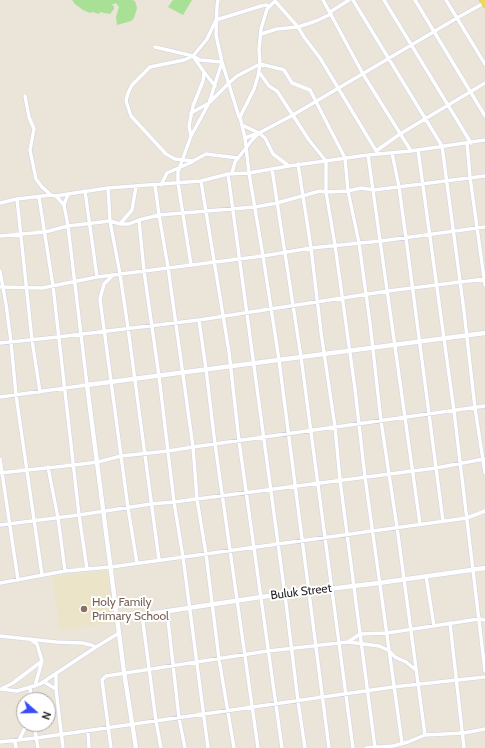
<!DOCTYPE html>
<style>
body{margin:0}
#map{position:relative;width:485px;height:748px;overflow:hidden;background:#eae4d9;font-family:Cabin,sans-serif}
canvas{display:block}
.north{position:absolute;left:16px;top:692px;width:40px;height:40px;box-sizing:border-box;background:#fff;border:1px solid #a9a9a9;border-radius:50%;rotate:110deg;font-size:11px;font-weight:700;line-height:16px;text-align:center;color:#282828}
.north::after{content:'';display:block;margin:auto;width:14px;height:18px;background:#3a4cf6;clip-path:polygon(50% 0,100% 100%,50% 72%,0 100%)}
</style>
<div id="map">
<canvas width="485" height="748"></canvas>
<div class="north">N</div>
</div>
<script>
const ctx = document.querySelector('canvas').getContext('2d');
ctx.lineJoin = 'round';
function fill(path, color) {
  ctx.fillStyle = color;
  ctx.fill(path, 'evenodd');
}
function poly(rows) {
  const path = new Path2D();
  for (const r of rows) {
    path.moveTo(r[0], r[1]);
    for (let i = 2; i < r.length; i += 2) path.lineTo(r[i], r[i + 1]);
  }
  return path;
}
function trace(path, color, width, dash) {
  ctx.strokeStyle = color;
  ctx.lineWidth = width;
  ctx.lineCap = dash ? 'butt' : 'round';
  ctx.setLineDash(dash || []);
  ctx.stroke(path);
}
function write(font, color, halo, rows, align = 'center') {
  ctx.font = font + ' Cabin,sans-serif';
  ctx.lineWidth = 4;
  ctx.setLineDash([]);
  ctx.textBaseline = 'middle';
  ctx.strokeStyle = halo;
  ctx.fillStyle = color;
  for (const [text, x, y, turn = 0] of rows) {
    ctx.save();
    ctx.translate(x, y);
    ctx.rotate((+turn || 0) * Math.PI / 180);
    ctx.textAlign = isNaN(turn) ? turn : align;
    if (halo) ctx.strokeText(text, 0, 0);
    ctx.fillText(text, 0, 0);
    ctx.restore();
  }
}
fill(poly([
 [107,571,114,623,60,630,52,576]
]), '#ece4c8');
fill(poly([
 [72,0,132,0,135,1,137,8,134,18,131,21,117,25,116,17,119,7,116,3,111,5,114,6,114,9,110,14,100,12,99,14,93,12,90,13,83,10,75,4],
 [173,0,192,0,183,15,168,7]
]), '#a8e196');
const street = poly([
 [218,0,217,6,216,35,222,62,239,117],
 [323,0,363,74,411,151],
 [353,0,442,146,464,311,475,408,485,473],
 [384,0,471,143],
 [415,0,485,116],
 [446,0,485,64],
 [330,12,349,0],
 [261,34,277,29,298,27,316,21,331,14],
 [155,47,193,56,200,60,222,62,209,103,191,136],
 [193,56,184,60,150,67,132,85,128,93,126,101,131,116,166,154,175,159,193,161,206,154,238,158],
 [204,72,215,86],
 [259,72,269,86,277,91,309,140,326,161,326,192,335,245,355,389,365,477,402,743],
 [25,96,29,117,34,129,30,150,36,179,42,187,51,195],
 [191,113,209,103,229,83,237,76,260,64,281,69,284,70,292,83,310,90,345,158,348,191,359,243,370,323,381,421,397,527,425,735],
 [242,125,259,133,265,138,273,154,289,166],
 [245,138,259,133,293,115,457,18,484,3],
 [467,143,470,177,485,285],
 [418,150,454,411,485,671],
 [376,151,400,134,485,83],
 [392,153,399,187,406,238,443,521],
 [368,155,420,524],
 [298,164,311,248,321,332,335,427,340,480,375,748],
 [272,169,301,357,353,748],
 [232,173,235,162,252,140,258,134],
 [228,174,285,595,298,701,305,748],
 [201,181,229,352,239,441,282,748],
 [155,185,159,215,168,267,193,447,197,499,206,554,219,659,234,748],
 [161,185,167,173,192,162],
 [108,188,110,221,120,274,128,328,159,560],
 [85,191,97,277],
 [39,197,53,286,79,515,87,569],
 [17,199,32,340,40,392],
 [0,203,17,199,51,195,56,196,68,194,108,188,201,181,228,174,249,173,289,166,368,155,411,151,485,140],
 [64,205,68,194],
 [139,220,144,271,159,376,174,502,183,557,208,748],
 [120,224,132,210,136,187],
 [0,236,45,232,68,226,110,221,120,224,129,224,139,220,159,215,255,207,277,203,320,191,326,192,348,191,361,188,374,190,485,176],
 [191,265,178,183,178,172,191,136,189,126,193,106,203,81,204,72,193,56,207,39,216,20,261,6,267,5,268,7],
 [0,271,6,304,11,342,16,395,42,575],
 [113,275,104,284,100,299,128,508,137,563],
 [0,287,42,288,97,277,263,256,311,248,381,241,485,227],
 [199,320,206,369,215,444,258,748],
 [0,343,58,337,199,320,388,291,485,279],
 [0,397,87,385,68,226,64,205,56,196],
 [0,459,18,580],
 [48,467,58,518,65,571],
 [0,473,74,465,98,462,121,456,168,451,193,447,485,406],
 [0,525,79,515,151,504,174,502,436,468,484,459],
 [426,576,434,626],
 [0,583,65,571,111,567,467,518,485,511],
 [167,611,179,718,185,748],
 [142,615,156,721,161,748],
 [450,623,464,748],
 [0,636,56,642,82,643,91,645,96,647,119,633],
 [348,642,379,646,388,650,395,657,406,662,416,670],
 [56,674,56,689,63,748],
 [44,682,56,689],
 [35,686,42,661],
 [30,687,31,700],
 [1,689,17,691,40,684,96,647],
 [1,689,13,683,42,661,37,644,30,639],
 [34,724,38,748],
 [88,731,89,748],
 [19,740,27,724],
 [15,741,16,748],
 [0,742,36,738,393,687,485,677],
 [111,748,102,680,106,676,268,651,348,642,360,634,387,633,479,619,485,620],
 [329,748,279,360,263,256,249,173,245,138,240,117,254,89,258,76,260,64,259,50,261,29,267,9,275,1,298,27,304,37,320,58,378,154],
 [366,748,393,746,408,742,425,735,464,733,485,729]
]);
const secondary = poly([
 [117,620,142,615,261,597,379,583,485,568],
 [136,748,124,672,87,385,485,333]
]);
const primary = poly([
 [482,0,485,5]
]);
trace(street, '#ced0e1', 4.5);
trace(secondary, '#ced0e1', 5.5);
trace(primary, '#c7c7c7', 6);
trace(street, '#fff', 3.5);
trace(secondary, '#fff', 4.5);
trace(primary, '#eed85b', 5.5);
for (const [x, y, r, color] of [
 [84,609,4,"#8d6e63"]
]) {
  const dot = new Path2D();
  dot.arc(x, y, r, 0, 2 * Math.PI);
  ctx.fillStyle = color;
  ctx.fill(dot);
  trace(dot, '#fff', 1.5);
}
write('12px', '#282828', '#fff', [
 ["Buluk Street",301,592,-7]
]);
write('12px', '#785e54', '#fff', [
 ["Holy Family",92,602],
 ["Primary School",92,616]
], 'left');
</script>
